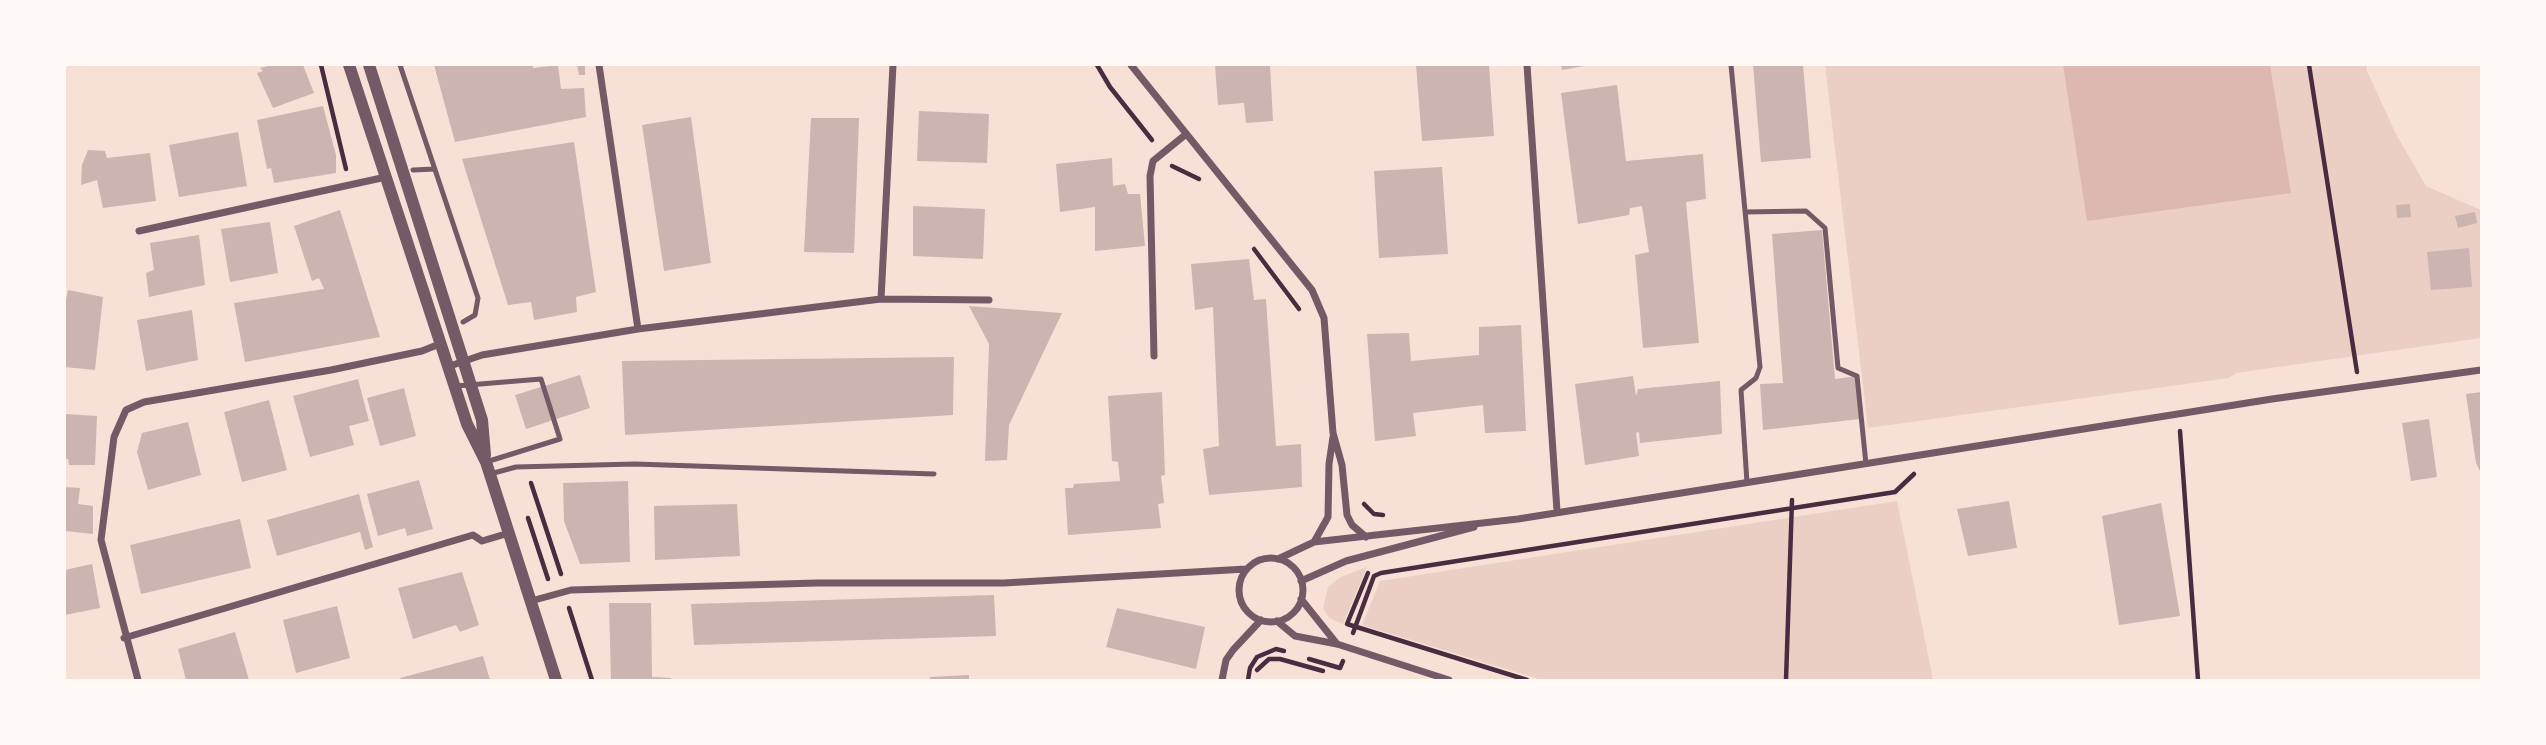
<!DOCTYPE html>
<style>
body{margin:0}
#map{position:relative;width:2546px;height:745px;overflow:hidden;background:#f7e1d7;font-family:"Sofia Sans Condensed",sans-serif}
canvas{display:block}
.frame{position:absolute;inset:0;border:66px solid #fffaf5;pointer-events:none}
</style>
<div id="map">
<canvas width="2546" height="745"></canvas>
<div class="frame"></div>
</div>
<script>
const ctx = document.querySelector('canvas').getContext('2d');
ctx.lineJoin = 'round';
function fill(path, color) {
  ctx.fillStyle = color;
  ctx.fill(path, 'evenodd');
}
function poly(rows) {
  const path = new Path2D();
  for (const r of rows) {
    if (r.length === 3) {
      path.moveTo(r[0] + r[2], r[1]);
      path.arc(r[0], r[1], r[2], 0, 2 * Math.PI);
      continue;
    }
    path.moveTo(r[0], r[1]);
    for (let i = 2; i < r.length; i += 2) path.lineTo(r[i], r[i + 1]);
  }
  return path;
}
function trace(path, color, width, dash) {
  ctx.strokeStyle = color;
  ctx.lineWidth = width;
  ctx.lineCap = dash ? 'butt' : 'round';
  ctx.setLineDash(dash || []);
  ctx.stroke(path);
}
fill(poly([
 [1825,65,2367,65,2367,71,2396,134,2426,186,2481,210,2481,338,2236,373,2229,378,1868,428],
 [1897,501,1933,680,1542,680,1362,625,1380,581],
 [1367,567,1343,624,1329,618,1323,608,1328,587,1341,577]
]), '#ebcfc5');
fill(poly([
 [2063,65,2270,65,2291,193,2087,221]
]), '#dcb8b0');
fill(poly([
 [272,65,303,65,314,93,273,108,257,73,263,71,260,68],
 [434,65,533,65,533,68,558,65,561,89,584,88,586,117,455,142],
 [577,65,585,65,585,75,579,75],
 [1215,65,1270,65,1273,121,1246,123,1244,103,1218,105],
 [1416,65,1489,65,1494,136,1422,141],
 [1561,65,1584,65,1584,66,1562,70],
 [1753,65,1803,65,1811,158,1761,162],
 [1617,85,1626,161,1703,154,1706,199,1686,202,1699,343,1643,348,1635,255,1649,252,1642,206,1630,208,1629,215,1578,224,1561,93],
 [323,106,336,155,336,173,274,183,271,168,267,169,257,120],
 [919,111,989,114,987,163,917,161],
 [691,117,711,263,664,271,642,125],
 [811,118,859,118,854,253,804,252],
 [238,132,247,186,179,197,169,145],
 [574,142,596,292,576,297,577,312,534,320,531,302,508,305,462,159],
 [88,150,105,151,107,158,150,153,156,201,103,208,97,180,81,185,82,165],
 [1112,158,1113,186,1125,184,1128,194,1140,194,1145,246,1095,251,1095,207,1060,212,1056,164],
 [1442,167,1448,254,1379,258,1374,171],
 [2410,204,2411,217,2397,218,2396,205],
 [913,206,985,209,983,259,913,256],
 [340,210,380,337,245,362,234,303,324,289,319,278,312,281,294,226],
 [2475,212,2477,223,2458,228,2455,216],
 [270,222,278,273,230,282,221,229],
 [1822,230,1835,379,1857,376,1860,419,1763,430,1760,384,1783,383,1772,234],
 [199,235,205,285,149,297,146,273,154,270,150,243],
 [2469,248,2472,287,2431,290,2427,252],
 [1249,259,1254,300,1266,299,1276,446,1301,444,1302,487,1209,495,1203,449,1219,446,1213,307,1195,310,1191,264],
 [68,290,103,297,95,370,65,367,65,304],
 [969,306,1062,313,1009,425,1007,460,985,461,989,344],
 [192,310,198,360,146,371,137,320],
 [1521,325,1526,431,1485,433,1483,405,1413,413,1416,436,1375,441,1367,334,1409,333,1411,361,1479,355,1479,327],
 [954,357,953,415,625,435,622,361],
 [580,375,590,408,526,429,515,395],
 [1633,376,1636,396,1638,389,1720,381,1722,434,1640,443,1639,432,1636,433,1639,456,1585,465,1575,384],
 [358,379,369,421,349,426,354,445,310,457,293,396],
 [404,388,416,436,380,446,367,398],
 [1162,392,1165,475,1161,476,1164,503,1158,504,1161,528,1068,535,1065,488,1073,488,1074,484,1120,481,1118,462,1112,461,1108,396],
 [2481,392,2481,473,2476,463,2466,394],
 [269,400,287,470,242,482,224,412],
 [65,414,97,416,95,465,69,465,68,459,65,459],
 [2429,419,2437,477,2411,481,2402,423],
 [188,422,201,475,148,490,137,452,142,433],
 [419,480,433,529,407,536,405,528,378,536,367,494],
 [628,481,630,562,580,564,564,521,563,483],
 [65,487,80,488,78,504,93,506,93,534,65,531],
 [359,494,373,547,365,550,360,532,277,556,267,520],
 [2009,501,2017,548,1968,556,1957,509],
 [2161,503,2180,616,2119,625,2102,516],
 [737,504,740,556,655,560,654,506],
 [240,519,251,568,141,594,130,545],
 [92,564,100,608,65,615,65,570],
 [462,572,479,625,460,632,456,625,413,639,398,588],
 [994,595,996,636,694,645,691,604],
 [609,603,651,603,652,677,671,678,671,680,611,680],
 [337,606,350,658,296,673,283,620],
 [1117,608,1205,627,1196,669,1106,647],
 [235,632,249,680,186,680,178,649],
 [483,656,490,680,401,680,400,678],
 [969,675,969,680,930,680,930,677]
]), '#ccb4b1');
trace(poly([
 [321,65,346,169],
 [1097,65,1110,87,1152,140],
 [2309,65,2357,372],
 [1172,166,1199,179],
 [1254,249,1299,309],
 [2180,431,2198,680],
 [531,483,561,574],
 [1364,504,1374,514,1383,515],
 [528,518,548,579],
 [1368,573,1347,624,1527,680],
 [569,608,592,680],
 [1353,633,1374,576,1381,573,1895,492,1914,474],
 [1309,659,1340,668,1343,661],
 [1257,670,1269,659,1280,659,1323,671],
 [1248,680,1250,668,1257,657,1276,649,1284,651],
 [1786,680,1792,500]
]), '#4a2c40', 4.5);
trace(poly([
 [400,65,478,298,475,315,463,322],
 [1731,65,1760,367,1756,378,1741,390,1747,483],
 [413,170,435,169],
 [1745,212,1806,211,1825,228,1838,368,1857,376,1866,464],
 [456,386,541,379,560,439,486,462],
 [490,474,516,467,635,464,934,474]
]), '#755966', 5);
trace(poly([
 [599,65,638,329],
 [1131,65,1312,290,1324,318,1333,433,1342,465,1347,515,1352,525,1366,537],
 [1527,65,1557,511],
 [139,231,386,177],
 [881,299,893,65],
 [1154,356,1150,176,1153,161,1185,135],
 [450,366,482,355,638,329,881,299,989,300],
 [1314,542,1328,517,1329,464,1333,437],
 [1271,590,32],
 [1278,559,1314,542,1518,519,2272,399,2481,370],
 [1301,581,1346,561,1474,527],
 [1301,599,1337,644],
 [531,601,571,590,817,583,1004,583,1246,569],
 [1277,621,1295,636,1337,644,1449,680],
 [124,638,473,535,482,541,509,533],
 [138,680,101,540,114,437,126,410,144,402,331,370,422,351,442,343],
 [1222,680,1226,660,1233,650,1261,620]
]), '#755966', 7);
trace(poly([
 [349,65,467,424,486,462,556,680],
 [369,65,482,420,485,455]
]), '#755966', 12);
</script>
